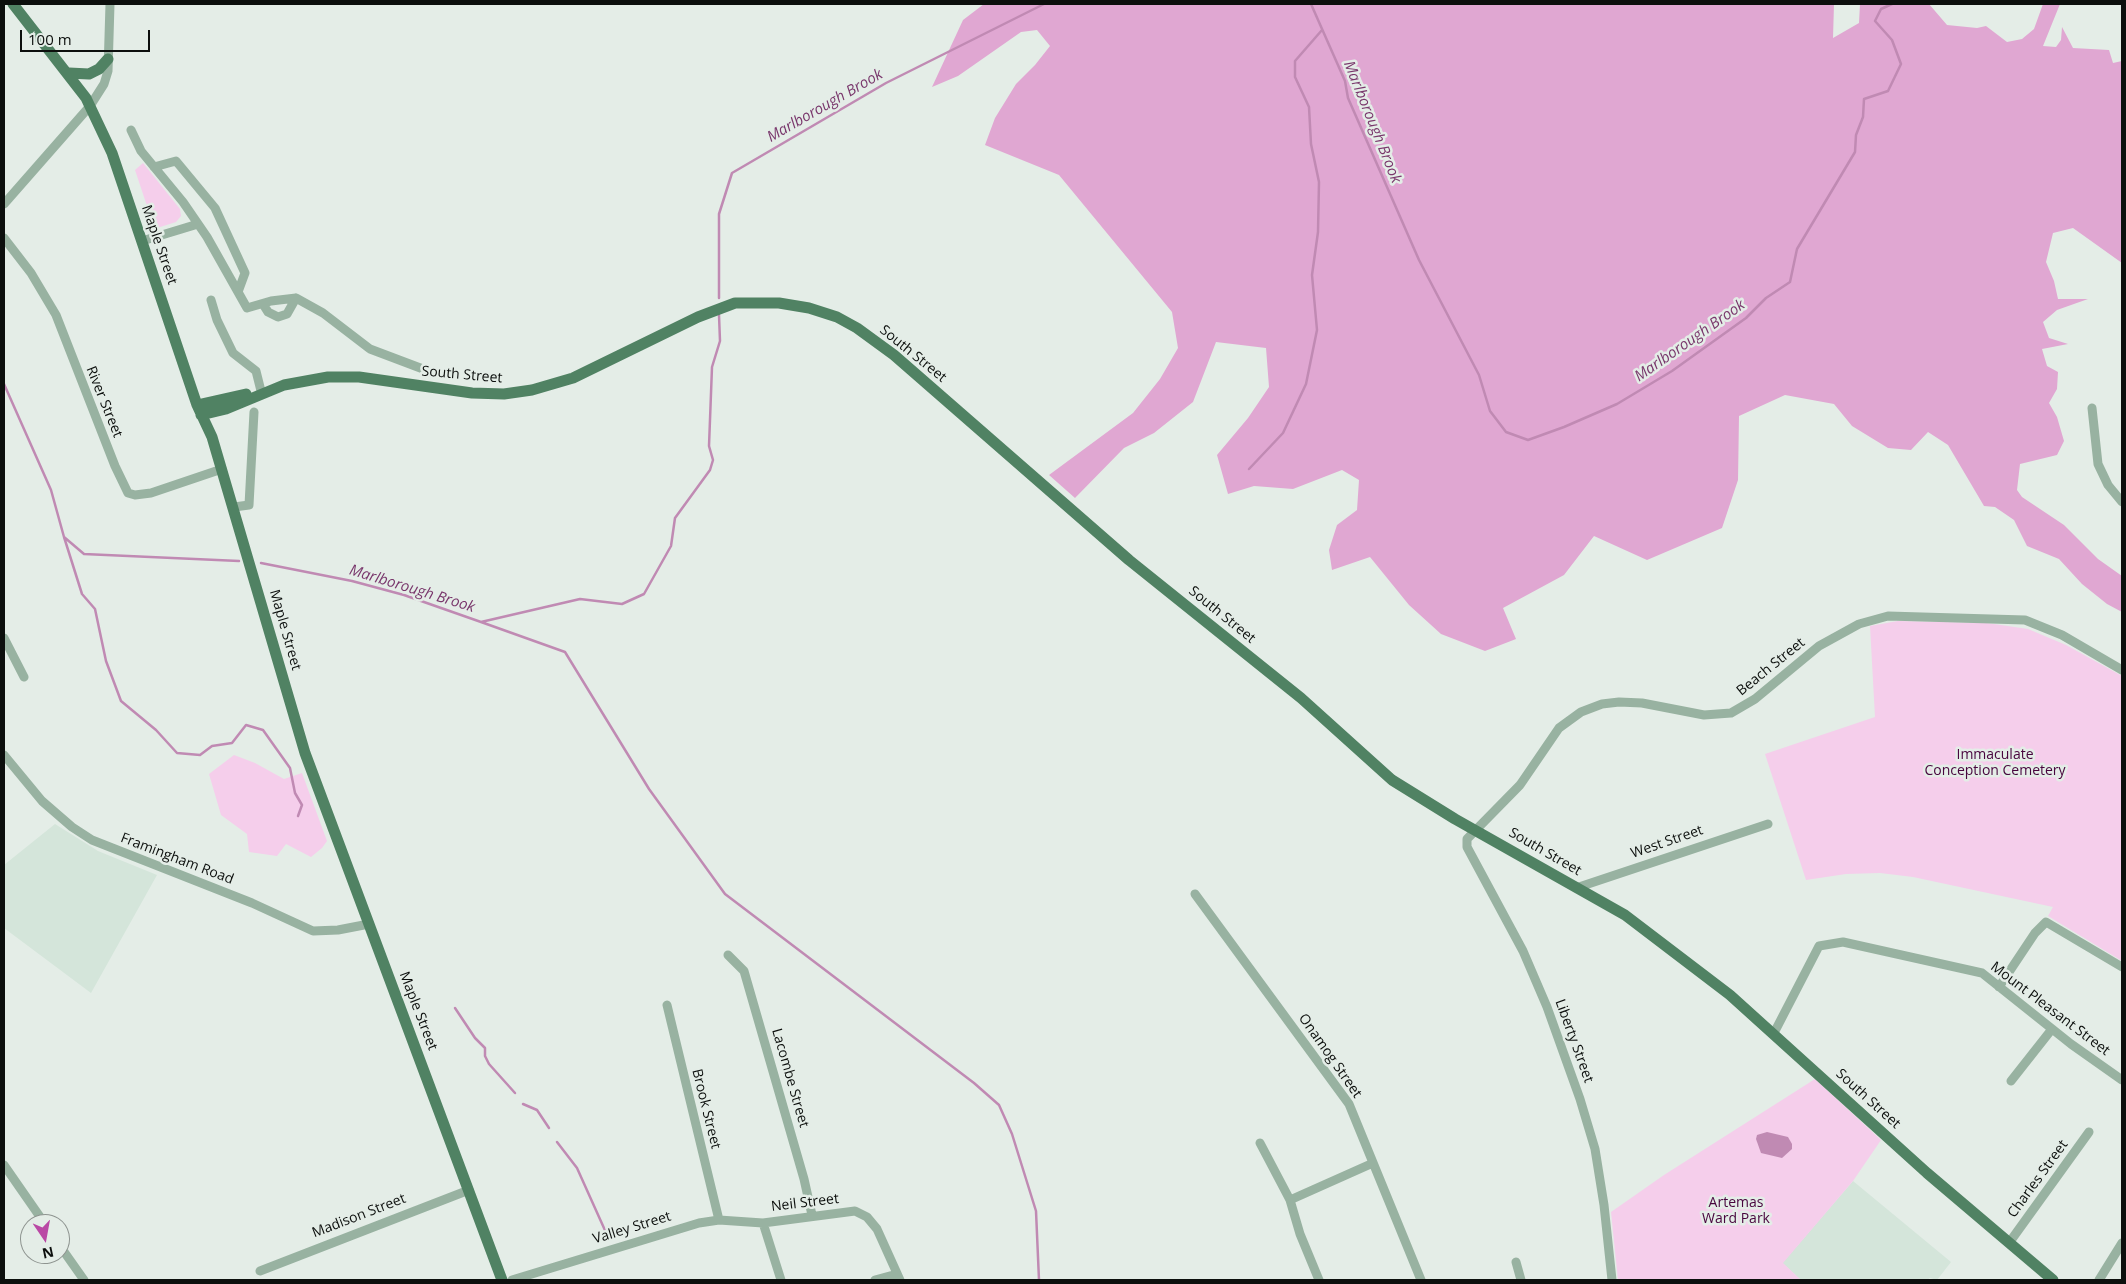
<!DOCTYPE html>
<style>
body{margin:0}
#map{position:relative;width:2126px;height:1284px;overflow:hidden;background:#e4ede7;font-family:"Open Sans",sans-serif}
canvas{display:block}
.frame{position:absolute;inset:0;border:5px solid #0c0f0d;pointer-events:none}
.north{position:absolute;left:20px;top:1214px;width:50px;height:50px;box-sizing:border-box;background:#e4ede7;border:1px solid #8e9490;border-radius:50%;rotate:168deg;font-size:14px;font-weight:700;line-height:20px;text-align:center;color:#0c0f0d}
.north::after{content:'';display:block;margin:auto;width:18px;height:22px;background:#ba49a5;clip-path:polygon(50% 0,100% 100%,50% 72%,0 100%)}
.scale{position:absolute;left:20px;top:30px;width:130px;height:22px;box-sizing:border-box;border:2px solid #0c0f0d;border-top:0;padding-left:6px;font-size:15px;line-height:18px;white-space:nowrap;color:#0c0f0d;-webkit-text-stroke:4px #e4ede7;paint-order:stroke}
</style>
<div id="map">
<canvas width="2126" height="1284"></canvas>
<div class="frame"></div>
<div class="north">N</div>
<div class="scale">100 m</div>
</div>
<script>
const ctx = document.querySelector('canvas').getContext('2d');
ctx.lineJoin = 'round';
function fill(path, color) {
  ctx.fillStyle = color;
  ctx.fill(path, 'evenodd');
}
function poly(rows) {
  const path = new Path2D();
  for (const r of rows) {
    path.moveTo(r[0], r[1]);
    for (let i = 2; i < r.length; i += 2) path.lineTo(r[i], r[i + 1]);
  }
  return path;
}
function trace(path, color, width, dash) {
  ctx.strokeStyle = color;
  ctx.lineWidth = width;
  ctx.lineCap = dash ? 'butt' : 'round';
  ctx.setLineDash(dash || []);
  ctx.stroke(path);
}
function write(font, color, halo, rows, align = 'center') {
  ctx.font = font + ' "Open Sans",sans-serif';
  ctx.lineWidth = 5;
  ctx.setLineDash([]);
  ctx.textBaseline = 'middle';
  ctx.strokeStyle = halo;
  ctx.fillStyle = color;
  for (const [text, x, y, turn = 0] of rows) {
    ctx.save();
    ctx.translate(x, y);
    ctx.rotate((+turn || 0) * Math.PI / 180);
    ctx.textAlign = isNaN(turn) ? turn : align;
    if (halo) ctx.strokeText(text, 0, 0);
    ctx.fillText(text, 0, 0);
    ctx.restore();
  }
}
fill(poly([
 [55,824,98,851,157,875,91,993,4,928,4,865],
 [1853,1181,1951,1262,1937,1280,1930,1278,1927,1280,1801,1280,1782,1263]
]), '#d4e5da');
fill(poly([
 [143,163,180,209,181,216,176,222,157,228,154,227,135,170],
 [1898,621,1987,623,2028,629,2066,645,2122,676,2122,961,2048,916,2053,907,1913,877,1880,873,1846,874,1806,880,1765,754,1875,717,1870,626],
 [234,755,255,763,284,779,302,773,327,841,322,848,311,857,286,844,277,856,249,852,247,834,221,815,209,774],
 [1815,1079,1881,1140,1853,1181,1783,1263,1801,1280,1618,1280,1611,1212,1664,1175]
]), '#f5ceeb');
fill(poly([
 [984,4,1834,4,1833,38,1859,23,1860,4,1929,4,1947,25,1977,28,1986,26,2007,42,2022,39,2034,29,2043,4,2060,4,2043,46,2056,47,2061,40,2062,27,2073,48,2109,50,2113,63,2122,61,2122,263,2073,228,2053,233,2046,262,2054,281,2058,299,2088,299,2057,310,2043,322,2049,338,2068,344,2042,349,2047,366,2058,372,2057,389,2049,403,2057,417,2064,441,2057,455,2020,464,2017,490,2022,497,2064,525,2098,559,2122,576,2122,612,2107,604,2082,584,2059,559,2027,546,2014,520,1995,507,1984,506,1948,445,1928,432,1911,450,1888,448,1852,426,1834,404,1785,395,1739,416,1738,480,1722,528,1647,560,1594,536,1564,575,1503,608,1516,639,1485,651,1441,634,1409,605,1370,557,1332,570,1329,550,1337,525,1357,510,1359,480,1342,470,1293,489,1254,486,1228,494,1217,455,1248,418,1269,387,1266,348,1216,342,1193,402,1154,433,1124,448,1075,498,1049,475,1133,413,1160,379,1178,348,1172,312,1059,175,985,145,995,118,1016,84,1035,65,1050,46,1037,30,1021,32,958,76,932,87,963,20]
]), '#e0a7d2');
fill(poly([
 [1767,1132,1788,1137,1792,1144,1792,1149,1782,1158,1761,1153,1756,1139,1757,1135]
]), '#c08ab3');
trace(poly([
 [1311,4,1345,81,1348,98,1419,260,1479,375,1490,411,1506,432,1528,440,1564,427,1617,404,1672,371,1746,318,1766,298,1790,282,1797,249,1855,152,1856,135,1863,117,1864,99,1888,91,1901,64,1892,40,1875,21,1881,9,1892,4],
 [719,298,719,214,732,173,886,83,1044,4],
 [4,384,51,490,64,537,84,554,239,561],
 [1249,469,1283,433,1306,384,1317,330,1312,275,1318,232,1319,182,1311,144,1309,107,1295,77,1295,61,1322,30],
 [64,537,82,594,95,609,106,661,121,701,156,730,177,753,200,755,212,746,232,743,246,725,263,730,290,768,295,793,302,805,298,816],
 [261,563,352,581,404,595,481,622,580,599,622,604,644,594,671,546,675,518,710,470,713,460,709,446,712,367,720,341,719,315],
 [481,622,565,652,649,789,725,894,974,1083,999,1105,1012,1134,1036,1211,1039,1280],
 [455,1008,475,1038,485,1048,485,1056,489,1064,515,1093],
 [523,1104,537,1110,549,1128],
 [557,1142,577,1168,608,1237]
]), '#c08ab3', 2.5);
trace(poly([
 [131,130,141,151,183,202,207,237,247,308,271,301,296,298,323,313,370,349,423,369],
 [154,167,176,161,215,208,245,273,238,292],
 [4,204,90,106,104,84,108,71,110,4],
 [4,238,31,273,56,315,115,466,128,493,135,495,151,493,222,469],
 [142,241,198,224],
 [211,300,217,320,233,353,256,371,261,391],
 [263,304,268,312,278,317,287,314,296,298],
 [2092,408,2098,464,2108,485,2122,502],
 [234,507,249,505,254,412],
 [4,638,24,677],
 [4,755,42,801,72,827,92,840,252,903,313,931,338,930,369,924],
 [1576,888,1768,824],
 [1195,894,1349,1104,1421,1280],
 [728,955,744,971,804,1179,812,1215],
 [1999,987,2035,933,2046,922,2122,967],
 [667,1005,719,1220],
 [1774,1033,1819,946,1843,942,1982,973,2071,1044,2122,1080],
 [2011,1081,2052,1029],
 [1260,1143,1290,1200,1300,1234,1319,1280],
 [4,1165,45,1224],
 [1290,1200,1373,1163],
 [763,1223,781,1280],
 [2009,1243,2089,1132],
 [60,1246,84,1280],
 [1516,1262,1521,1280],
 [260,1271,469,1190],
 [512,1280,699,1223,719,1220,763,1223,855,1211,867,1217,877,1229,900,1280],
 [875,1280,897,1274],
 [1612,1280,1604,1205,1595,1149,1580,1099,1547,1007,1523,951,1467,847,1467,839,1520,785,1559,728,1581,712,1602,704,1619,702,1642,703,1704,715,1731,713,1755,699,1819,646,1859,624,1888,616,2025,620,2062,635,2122,670],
 [2099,1280,2122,1243]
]), '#98b2a1', 9);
trace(poly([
 [13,4,86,98,112,153,197,405,212,437,305,753,502,1280],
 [69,73,89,74,99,69,108,59],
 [197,405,246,394],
 [201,415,226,409,284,385,328,377,359,377,472,393,504,394,532,390,573,378,698,317,735,303,779,303,809,308,837,317,857,328,894,355,1129,560,1301,698,1392,780,1455,819,1625,915,1730,995,1927,1173,2053,1280]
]), '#508263', 11);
write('14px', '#0c0f0d', '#e4ede7', [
 ["Maple Street",159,245,71],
 ["South Street",913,354,39],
 ["South Street",462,375,5],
 ["River Street",104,402,68],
 ["South Street",1222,615,39],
 ["Maple Street",285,630,74],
 ["Beach Street",1771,667,-39],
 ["West Street",1667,842,-19],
 ["South Street",1545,852,30],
 ["Framingham Road",177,859,21],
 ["Mount Pleasant Street",2050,1009,37],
 ["Maple Street",418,1011,69],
 ["Liberty Street",1574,1041,70],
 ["Onamog Street",1330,1056,55],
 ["Lacombe Street",790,1078,74],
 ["South Street",1868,1099,42],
 ["Brook Street",706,1109,76],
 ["Charles Street",2038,1179,-54],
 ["Neil Street",805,1203,-7],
 ["Madison Street",359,1216,-21],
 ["Valley Street",632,1228,-17]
]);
write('14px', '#48053e', '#e4ede7', [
 ["Immaculate",1995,755],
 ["Conception Cemetery",1995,771],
 ["Artemas",1736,1203],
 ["Ward Park",1736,1219]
]);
write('italic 15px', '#79376c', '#e4ede7', [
 ["Marlborough Brook",825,106,-30],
 ["Marlborough Brook",1372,122,68],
 ["Marlborough Brook",1690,341,-35],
 ["Marlborough Brook",412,589,17]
]);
</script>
